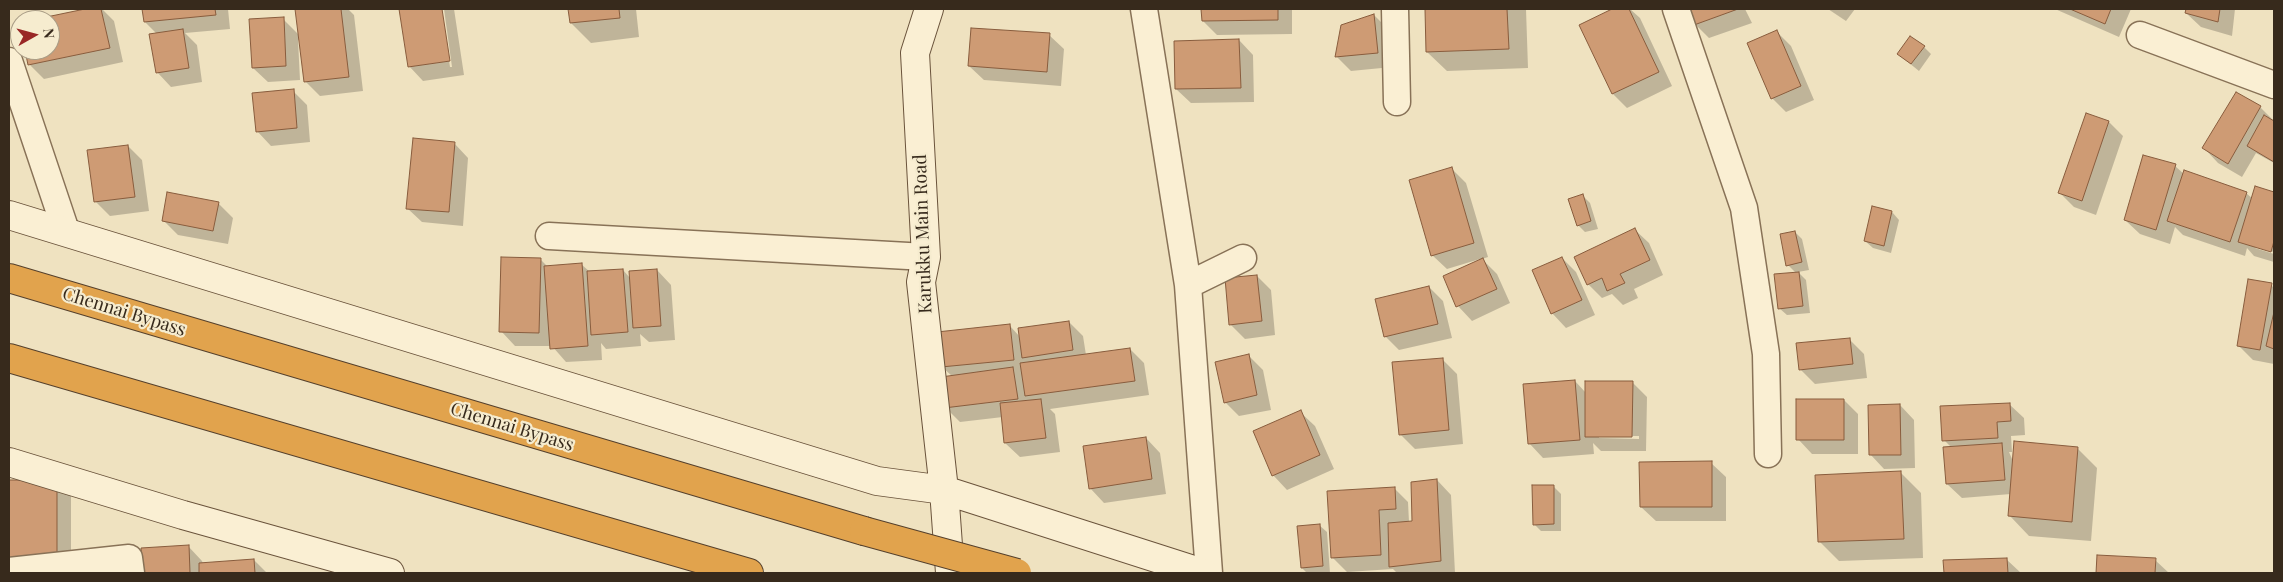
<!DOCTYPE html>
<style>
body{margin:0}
#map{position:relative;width:2283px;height:582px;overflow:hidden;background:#efe2c0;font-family:"Playfair Display",serif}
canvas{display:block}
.frame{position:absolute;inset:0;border:10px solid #372a1c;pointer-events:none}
.north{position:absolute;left:10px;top:10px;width:50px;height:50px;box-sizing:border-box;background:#f6eccf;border:1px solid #aa9e87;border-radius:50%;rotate:83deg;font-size:14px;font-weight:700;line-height:20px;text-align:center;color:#372a1c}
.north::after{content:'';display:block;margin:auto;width:18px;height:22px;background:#992726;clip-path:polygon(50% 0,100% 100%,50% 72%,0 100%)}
</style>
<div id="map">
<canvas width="2283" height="582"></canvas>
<div class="frame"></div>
<div class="north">N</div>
</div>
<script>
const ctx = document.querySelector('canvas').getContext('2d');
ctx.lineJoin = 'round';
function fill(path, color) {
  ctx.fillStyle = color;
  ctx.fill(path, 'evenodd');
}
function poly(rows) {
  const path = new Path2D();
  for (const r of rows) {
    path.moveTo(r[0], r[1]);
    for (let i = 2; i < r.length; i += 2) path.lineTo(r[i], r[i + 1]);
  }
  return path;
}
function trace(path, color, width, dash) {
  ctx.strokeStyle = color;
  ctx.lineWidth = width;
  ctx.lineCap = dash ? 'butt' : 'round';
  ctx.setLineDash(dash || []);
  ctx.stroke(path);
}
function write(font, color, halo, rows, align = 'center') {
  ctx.font = font + ' "Playfair Display",serif';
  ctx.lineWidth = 4.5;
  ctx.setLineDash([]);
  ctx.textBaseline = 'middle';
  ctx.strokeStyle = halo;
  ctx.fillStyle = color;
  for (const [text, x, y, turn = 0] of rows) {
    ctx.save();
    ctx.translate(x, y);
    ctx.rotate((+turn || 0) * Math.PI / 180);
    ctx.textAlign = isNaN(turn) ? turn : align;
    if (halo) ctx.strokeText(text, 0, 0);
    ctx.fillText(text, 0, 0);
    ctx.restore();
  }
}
fill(poly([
 [91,9,102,9,114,21,123,62,44,79,29,64,26,50,50,50,50,20,38,20],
 [143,9,228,9,230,29,185,33,197,45,202,82,171,87,157,72,157,34,145,22],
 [296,9,348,9,354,15,363,91,320,96,305,81,300,39,298,40,300,80,268,82,253,68,283,19,299,35],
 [400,9,441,9,450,67,452,67,444,9,454,9,464,75,423,81,409,66],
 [569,9,636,9,639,37,591,43,571,23],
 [1203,9,1292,9,1292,34,1217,35,1203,21],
 [1426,9,1526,9,1528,68,1447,71,1427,52],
 [1615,9,1630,9,1640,18,1672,86,1627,108,1613,94,1580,26],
 [1689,9,1745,9,1752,23,1709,38,1695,24],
 [1828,9,1855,9,1846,21],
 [2055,9,2131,9,2119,37],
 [2188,9,2235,9,2232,36,2201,27,2186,13],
 [1374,15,1388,29,1392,67,1351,71,1337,57],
 [1777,32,1791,46,1814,100,1786,112,1772,98],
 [1049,35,1064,49,1061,86,984,80,969,66],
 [1239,40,1253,55,1254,102,1191,103,1176,89],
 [1924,47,1931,54,1919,71,1898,54],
 [293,91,307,105,310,142,271,146,257,131],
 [2236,93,2260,107,2274,121,2274,163,2256,153,2242,177,2218,163,2204,148],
 [2109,122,2123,136,2096,215,2074,207,2060,193],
 [454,143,468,158,463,226,422,222,407,208],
 [128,146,142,160,149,211,110,216,95,201],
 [2175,166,2184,174,2246,193,2253,199,2256,187,2274,193,2274,252,2255,246,2255,248,2274,254,2274,262,2254,256,2247,248,2245,256,2183,235,2175,227,2170,244,2140,234,2125,220],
 [1452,169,1466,183,1488,257,1482,259,1497,274,1510,303,1472,321,1458,306,1480,259,1447,269,1432,255],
 [1582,195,1590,203,1598,229,1585,232,1578,225],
 [219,204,233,218,228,244,178,235,163,220],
 [1892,212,1899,220,1891,253,1873,248,1865,241],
 [1634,229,1649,243,1663,275,1634,289,1638,298,1623,305,1612,294,1602,298,1588,284],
 [1795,232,1802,239,1809,270,1798,272,1806,280,1810,313,1787,315,1779,308,1796,273,1788,265],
 [1562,258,1576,272,1595,315,1566,328,1552,313],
 [540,259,548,267,581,264,590,272,623,270,630,278,657,270,671,285,675,340,649,342,640,334,641,346,606,349,601,343,602,360,566,362,552,346,515,346,501,331],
 [1257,276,1271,290,1275,335,1245,339,1230,324],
 [2271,285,2274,288,2274,364,2253,360,2239,346],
 [1429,287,1443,301,1452,338,1399,350,1385,336],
 [1069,322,1083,336,1086,355,1130,349,1144,363,1149,395,1050,409,1055,414,1060,452,1020,457,1005,443,1003,417,960,422,946,408,952,376,942,367,1010,326,1020,337],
 [1850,340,1864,354,1867,378,1815,384,1800,369],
 [1249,356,1263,370,1271,410,1239,416,1225,402],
 [1442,359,1457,374,1463,444,1415,449,1400,434],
 [1575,381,1586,393,1633,383,1647,397,1646,451,1601,451,1593,443,1594,454,1543,458,1529,443],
 [1599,436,1639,436,1639,439,1599,438],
 [1844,400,1858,414,1858,454,1812,454,1798,439],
 [2009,404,2024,418,2025,435,2011,436,2012,452,2009,452,2012,459,2077,448,2097,468,2091,541,2029,536,2010,516,2011,494,1962,498,1947,484,1952,448,1944,440],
 [1900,405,1914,420,1915,468,1884,469,1870,454],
 [1300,412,1315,426,1334,469,1287,490,1273,475],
 [1146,438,1160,453,1166,494,1104,503,1090,488],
 [1711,463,1726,477,1726,521,1656,521,1641,507],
 [1901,473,1921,493,1923,558,1839,561,1819,541],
 [1437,480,1451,495,1455,573,1397,573,1393,569,1347,572,1332,557,1394,488,1408,502,1409,522,1413,522],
 [9,481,57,481,71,496,71,573,9,566],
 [1553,486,1561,494,1561,531,1541,531,1534,524],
 [1319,525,1327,532,1330,573,1307,573,1302,568],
 [188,546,202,561,203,564,254,560,267,573,144,573,142,549],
 [2098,556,2155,560,2169,573,2097,573],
 [2006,559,2021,573,1945,573,1944,561]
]), '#0003');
const building = poly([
 [85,9,101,9,110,48,28,65,25,50,50,50,50,20,32,20,85,9],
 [142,9,215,9,216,15,144,22,142,9],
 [295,9,341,9,349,77,304,82,295,9],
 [399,9,442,9,450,61,408,67,399,9],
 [568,9,619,9,620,18,570,23,568,9],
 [1201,9,1278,9,1278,20,1202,21,1201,9],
 [1425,9,1507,9,1509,49,1426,52,1425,9],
 [1612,9,1629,9,1659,72,1612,94,1579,25,1612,9],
 [1688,9,1738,9,1694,25,1688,9],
 [2070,9,2111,9,2105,24,2070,9],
 [2186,9,2220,9,2218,22,2185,13,2186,9],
 [1374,14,1378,53,1335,57,1341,25,1374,14],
 [284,17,286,66,252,68,249,19,284,17],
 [971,28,1050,33,1047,72,968,66,971,28],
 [183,29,189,68,156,73,149,34,183,29],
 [1777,30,1801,86,1771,99,1747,43,1777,30],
 [1910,36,1925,46,1911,64,1897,54,1910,36],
 [1239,39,1241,88,1175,89,1174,41,1239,39],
 [294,89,297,128,256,132,252,93,294,89],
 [2236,92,2261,106,2228,164,2202,148,2236,92],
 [2086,113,2109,121,2082,201,2058,193,2086,113],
 [2264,115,2274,121,2274,162,2247,146,2264,115],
 [413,138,455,142,449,212,406,209,413,138],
 [128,145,135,197,94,202,87,150,128,145],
 [2143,155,2176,164,2156,230,2124,220,2143,155],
 [1452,167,1474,243,1431,256,1409,180,1452,167],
 [2184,170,2247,192,2230,242,2167,221,2184,170],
 [2255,186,2274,192,2274,241,2271,252,2238,242,2255,186],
 [167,192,219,202,213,231,162,221,167,192],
 [1583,194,1591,221,1577,226,1568,199,1583,194],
 [1872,206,1892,211,1884,246,1864,241,1872,206],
 [1635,228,1650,260,1620,274,1625,283,1607,291,1602,278,1587,285,1574,257,1635,228],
 [1795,231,1802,262,1786,266,1780,234,1795,231],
 [501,257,541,258,539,333,499,332,501,257],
 [1562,257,1582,300,1551,314,1532,270,1562,257],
 [1483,258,1497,289,1456,307,1443,276,1483,258],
 [582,263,588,346,550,349,544,266,582,263],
 [623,269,628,332,591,335,587,271,623,269],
 [657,269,661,326,633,328,629,271,657,269],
 [1799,272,1803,306,1778,309,1774,274,1799,272],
 [1257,275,1262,321,1229,325,1225,278,1257,275],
 [2248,279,2272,283,2260,350,2237,346,2248,279],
 [1429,286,1438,324,1384,337,1375,299,1429,286],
 [2274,312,2274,349,2266,346,2274,312],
 [1069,321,1073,350,1022,358,1018,328,1069,321],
 [1010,324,1014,360,941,367,937,332,1010,324],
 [1850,338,1853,364,1799,370,1796,343,1850,338],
 [1130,348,1135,381,1025,396,1020,363,1130,348],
 [1249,354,1257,395,1224,403,1215,362,1249,354],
 [1443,358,1449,430,1399,435,1392,362,1443,358],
 [1013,367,1018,399,944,408,941,377,1013,367],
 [1575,380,1580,440,1528,444,1523,384,1575,380],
 [1585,381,1633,381,1632,437,1585,437,1585,381],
 [1041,399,1046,438,1004,443,1000,403,1041,399],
 [1796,399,1844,399,1844,440,1796,440,1796,399],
 [2010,403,2011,421,1997,422,1998,438,1942,441,1940,406,2010,403],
 [1900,404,1901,455,1869,455,1868,405,1900,404],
 [1301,410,1320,455,1272,476,1253,431,1301,410],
 [1146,437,1152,479,1089,489,1083,446,1146,437],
 [2014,441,2078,447,2072,522,2008,516,2014,441],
 [2002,443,2005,480,1946,484,1943,447,2002,443],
 [1712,461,1712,507,1640,507,1639,462,1712,461],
 [1901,471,1904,539,1818,542,1815,475,1901,471],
 [1437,479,1441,561,1389,567,1388,523,1412,521,1411,482,1437,479],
 [9,480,57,480,57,561,9,561,9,480],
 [1532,485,1554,485,1554,524,1533,525,1532,485],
 [1395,487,1396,509,1379,510,1381,555,1331,558,1327,491,1395,487],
 [1320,524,1323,566,1301,568,1297,526,1320,524],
 [189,545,190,573,143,573,141,548,189,545],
 [2097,555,2156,558,2155,573,2096,573,2097,555],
 [2007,558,2008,573,1944,573,1943,560,2007,558],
 [254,559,255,573,199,573,199,563,254,559]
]);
fill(building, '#ce9b74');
trace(building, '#885c3d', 1);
const street = poly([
 [1144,9,1188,285,1209,573],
 [1395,9,1397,102],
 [1676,9,1744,208,1766,354,1768,454],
 [2140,35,2274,85],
 [9,61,66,231],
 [549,236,926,257],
 [1188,285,1243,258],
 [9,571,129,558,131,573]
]);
const secondary = poly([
 [929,9,915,53,926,257,921,282,944,490,950,573],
 [9,215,877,481,944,490,1203,573],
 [9,462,183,515,390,573]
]);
const highway = poly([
 [9,278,864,531],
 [9,358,749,573]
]);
trace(street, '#887257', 29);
trace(secondary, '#6a533b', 30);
trace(highway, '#55402c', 30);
trace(street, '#faefd3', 26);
trace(secondary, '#faefd3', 28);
trace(highway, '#e1a34d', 28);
const highwayBridge = poly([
 [864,531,1017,573]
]);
trace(highwayBridge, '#55402c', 30, []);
trace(highwayBridge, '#e1a34d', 28);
write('18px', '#372a1c', '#f6eccf', [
 ["Karukku Main Road",923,234,-92],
 ["Chennai Bypass",124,312,17],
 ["Chennai Bypass",512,427,17]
]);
</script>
